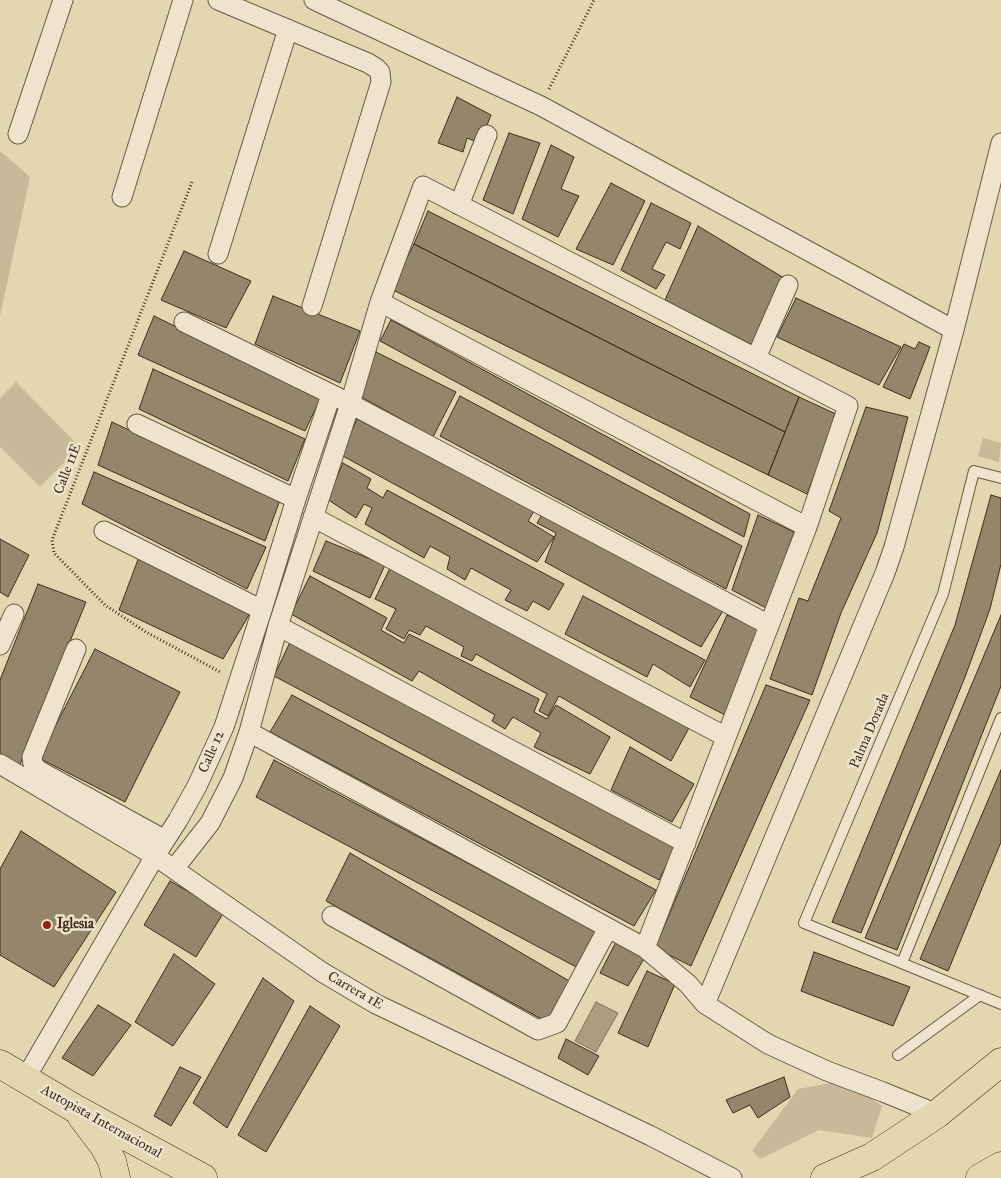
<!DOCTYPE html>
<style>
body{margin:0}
canvas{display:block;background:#e5d6b2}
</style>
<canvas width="1001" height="1178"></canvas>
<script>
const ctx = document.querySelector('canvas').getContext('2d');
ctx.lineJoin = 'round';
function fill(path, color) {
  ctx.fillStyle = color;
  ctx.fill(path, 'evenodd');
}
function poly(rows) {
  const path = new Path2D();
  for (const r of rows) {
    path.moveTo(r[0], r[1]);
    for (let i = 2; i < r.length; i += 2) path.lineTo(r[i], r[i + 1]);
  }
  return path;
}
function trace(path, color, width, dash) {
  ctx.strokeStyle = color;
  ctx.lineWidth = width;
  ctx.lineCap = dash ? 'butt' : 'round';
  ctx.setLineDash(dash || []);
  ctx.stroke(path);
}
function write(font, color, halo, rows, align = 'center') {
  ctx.font = font + ' "IM FELL Great Primer",serif';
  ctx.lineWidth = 5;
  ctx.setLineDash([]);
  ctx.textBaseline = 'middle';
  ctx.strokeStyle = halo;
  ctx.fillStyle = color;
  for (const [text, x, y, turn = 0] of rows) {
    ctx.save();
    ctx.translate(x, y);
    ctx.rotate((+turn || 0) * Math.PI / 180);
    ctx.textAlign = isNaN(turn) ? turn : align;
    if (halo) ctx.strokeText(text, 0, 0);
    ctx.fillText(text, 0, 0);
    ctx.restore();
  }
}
fill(poly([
 [0,151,30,177,0,316],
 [16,382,80,447,40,487,0,447,0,398],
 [983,438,1001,443,999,462,978,456],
 [847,1080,882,1106,872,1138,819,1130,760,1159,752,1151,798,1089]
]), '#c9b998');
const water = poly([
 [596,1002,618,1013,596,1052,575,1041,596,1002]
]);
fill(water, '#ad9d7f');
trace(water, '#817157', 1);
const building = poly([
 [457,97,491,115,480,143,467,138,463,152,438,143,457,97],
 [509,133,540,143,513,214,483,200,509,133],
 [551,145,574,157,561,189,579,196,558,237,522,219,551,145],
 [611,183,645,201,613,265,576,249,611,183],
 [651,203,691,223,680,249,666,242,652,269,665,275,656,289,621,270,651,203],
 [428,211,799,397,785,432,414,244,428,211],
 [698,226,789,281,754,346,665,300,698,226],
 [414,244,785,432,768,475,391,289,414,244],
 [184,251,251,281,226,328,161,300,184,251],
 [273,296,360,331,340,383,255,344,273,296],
 [796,298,901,347,879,385,777,337,796,298],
 [154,316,321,397,305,431,138,355,154,316],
 [391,320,750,514,744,537,380,341,391,320],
 [919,342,930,347,910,399,883,387,904,344,915,349,919,342],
 [376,352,456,392,433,437,356,394,376,352],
 [153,369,305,439,288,481,139,409,153,369],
 [460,396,742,546,726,589,440,436,460,396],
 [799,397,838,415,807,494,768,475,799,397],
 [866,407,908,417,877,533,841,613,812,695,770,679,799,598,808,601,841,518,829,511,866,407],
 [357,419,534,511,528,521,554,537,537,562,341,455,357,419],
 [112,422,280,500,265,541,98,465,112,422],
 [343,463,371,479,367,488,383,498,387,490,564,584,549,610,533,601,527,611,505,600,511,590,471,568,465,580,447,569,450,557,430,546,424,558,365,524,372,508,364,504,356,518,327,499,343,463],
 [94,472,266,547,247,589,82,504,94,472],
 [991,495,1001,498,1001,564,990,609,965,677,861,933,832,922,955,625,991,495],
 [543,513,724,609,701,647,545,562,556,533,537,523,543,513],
 [758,515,794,532,768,609,732,590,758,515],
 [0,539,29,555,8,597,0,592,0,539],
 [326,541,385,565,370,598,313,571,326,541],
 [139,557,252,610,223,659,119,610,139,557],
 [392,564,689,728,671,761,559,696,548,716,539,711,547,694,476,654,472,661,461,656,464,647,426,626,420,635,409,630,404,639,386,629,396,609,375,599,392,564],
 [310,576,387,618,381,630,404,643,409,634,539,699,534,712,547,719,556,705,610,737,590,774,534,747,541,733,513,717,505,729,492,721,495,715,419,671,412,681,291,614,310,576],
 [38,584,86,602,19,767,0,754,0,680,38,584],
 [583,596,705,660,690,687,653,664,647,677,565,634,583,596],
 [727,615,761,630,727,716,690,697,727,615],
 [1001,615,1001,686,897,950,865,938,1001,615],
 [292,638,676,846,659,880,274,676,292,638],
 [95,649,180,692,125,802,39,758,95,649],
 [766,685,810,700,691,966,655,948,766,685],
 [292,695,656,890,634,926,270,732,292,695],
 [630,747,694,784,672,822,611,790,630,747],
 [274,760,597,932,580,969,256,797,274,760],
 [1001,770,1001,842,948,971,920,959,1001,770],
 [21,831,116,892,54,987,0,955,0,869,21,831],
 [350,853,571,982,549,1023,326,901,350,853],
 [170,881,224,912,196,957,144,925,170,881],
 [616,942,645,957,628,986,600,973,616,942],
 [814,952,910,987,893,1026,801,991,814,952],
 [174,954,215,984,173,1046,135,1022,174,954],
 [647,971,675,984,648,1047,618,1033,647,971],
 [263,978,294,1001,227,1128,193,1103,263,978],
 [98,1005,131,1025,93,1076,62,1058,98,1005],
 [310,1006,340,1026,266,1152,238,1135,310,1006],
 [566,1039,599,1056,588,1075,558,1058,566,1039],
 [180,1067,201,1077,171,1126,154,1116,180,1067],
 [784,1077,790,1097,758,1118,750,1105,733,1113,726,1100,784,1077]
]);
fill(building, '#95856a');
trace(building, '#3f2e1b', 1);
const lane = poly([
 [1001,478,974,471,943,594,804,923,1001,1004],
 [902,963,1001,718],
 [898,1055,980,995]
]);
const street = poly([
 [218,0,368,63,376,68,380,72,381,82,312,306],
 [314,0,541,106,954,330],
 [18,134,63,0],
 [122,197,183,0],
 [459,205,487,135],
 [218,254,288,29],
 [380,302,807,527],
 [184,322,341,399,769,625],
 [756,358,788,285],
 [137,424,296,499],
 [313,517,726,737],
 [104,531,262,610],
 [278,626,686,843],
 [0,645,14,614],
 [76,649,32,757,33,764,38,770,165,840],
 [249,732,645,948,688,984,705,1004,768,1044,827,1071,883,1092,937,1114],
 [0,764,155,856,322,972,376,1004,651,1136,732,1178],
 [174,869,210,823,233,778,249,732,278,626,350,404,380,302,423,186,848,406,807,527,645,948],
 [332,916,538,1030,557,1023,608,928],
 [705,1004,885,573,894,547,954,330,1001,143],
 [25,1079,155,856,178,820,197,786,224,727,262,610,296,499,331,395]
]);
const highway = poly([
 [0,1064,74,1108,203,1178],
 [82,1117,104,1146,112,1161,116,1178],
 [825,1178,872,1157,937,1114,1001,1062],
 [980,1178,1001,1166]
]);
trace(lane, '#685841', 12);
trace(street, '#685841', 21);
trace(highway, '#3f2e1b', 29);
trace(poly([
 [549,89,594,0],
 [192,182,52,540,54,553,105,605,146,632,220,672]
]), '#3f2e1b', 3, [1, 2.5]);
trace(lane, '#eee4cd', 10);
trace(street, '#eee4cd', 19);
trace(highway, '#e5d6b2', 28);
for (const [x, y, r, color] of [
 [47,925,5,"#8f2418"]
]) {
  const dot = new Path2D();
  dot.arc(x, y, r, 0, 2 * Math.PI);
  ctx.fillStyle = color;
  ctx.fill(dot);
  trace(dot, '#eee4cd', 2);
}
write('14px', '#3f2e1b', '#eee4cd', [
 ["Calle 11E",68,469,-69],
 ["Palma Dorada",870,731,-67],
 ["Calle 12",212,752,-66],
 ["Carrera 1E",355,991,30],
 ["Autopista Internacional",101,1122,29]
]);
write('bold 14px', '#3f2e1b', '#eee4cd', [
 ["Iglesia",57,925]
], 'left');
</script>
